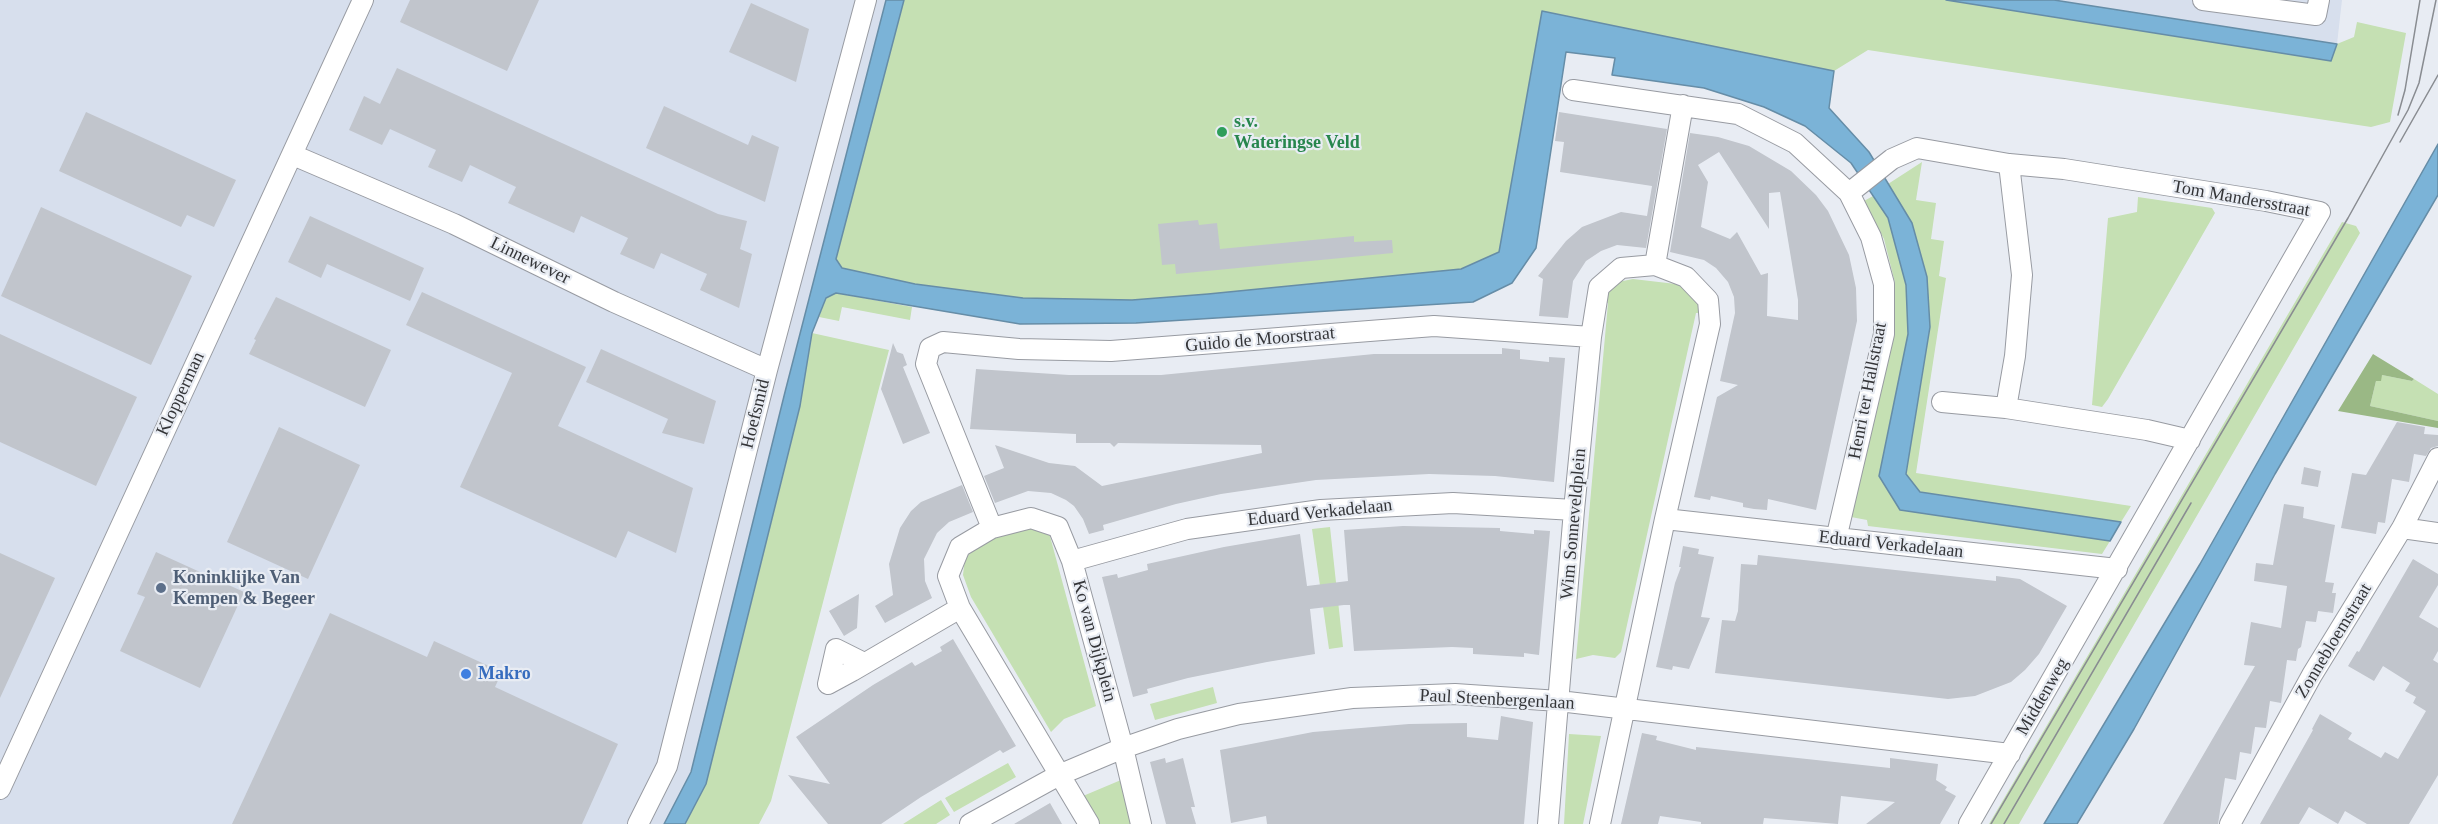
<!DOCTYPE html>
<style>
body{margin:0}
canvas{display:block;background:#e8ecf3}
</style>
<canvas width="2438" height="824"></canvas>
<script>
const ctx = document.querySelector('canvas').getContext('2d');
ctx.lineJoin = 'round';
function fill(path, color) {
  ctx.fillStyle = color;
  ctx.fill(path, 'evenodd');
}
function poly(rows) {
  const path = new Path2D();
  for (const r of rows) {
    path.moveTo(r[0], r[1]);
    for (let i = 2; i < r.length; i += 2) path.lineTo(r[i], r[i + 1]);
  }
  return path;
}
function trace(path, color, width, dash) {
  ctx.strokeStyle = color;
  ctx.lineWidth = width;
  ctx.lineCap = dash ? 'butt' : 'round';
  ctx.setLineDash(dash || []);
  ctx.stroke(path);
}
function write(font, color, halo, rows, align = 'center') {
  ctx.font = font + ' Georgia,serif';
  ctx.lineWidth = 4.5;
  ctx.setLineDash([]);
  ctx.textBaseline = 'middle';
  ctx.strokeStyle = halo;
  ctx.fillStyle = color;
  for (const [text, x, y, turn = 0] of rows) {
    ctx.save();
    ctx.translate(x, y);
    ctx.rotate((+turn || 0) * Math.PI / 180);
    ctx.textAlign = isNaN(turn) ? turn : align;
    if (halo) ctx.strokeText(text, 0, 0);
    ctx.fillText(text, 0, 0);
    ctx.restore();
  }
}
fill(poly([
 [0,0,886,0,785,392,691,772,664,824,0,824],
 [2054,0,2342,0,2337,44]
]), '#d7dfed');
fill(poly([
 [904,0,1946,0,2331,61,2337,44,2354,37,2357,22,2406,33,2390,122,2371,127,1868,50,1834,71,1543,11,1499,252,1462,269,1208,294,1132,300,1024,298,915,284,842,268,836,259],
 [1922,162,1916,200,1936,203,1931,239,1944,241,1939,276,1946,278,1916,473,2131,506,2121,522,1920,492,1906,474,1930,327,1927,278,1912,223,1888,184],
 [1873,196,1888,218,1906,285,1908,334,1879,475,1900,510,2110,541,2102,554,1868,526,1867,520,1851,517,1893,340,1895,283,1884,239,1864,201],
 [2138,197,2212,208,2215,213,2108,399,2102,407,2092,405,2108,218,2137,212],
 [2342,222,2356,226,2360,233,2019,824,1989,824],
 [1633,279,1676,284,1690,291,1702,305,1703,313,1696,313,1621,652,1615,658,1593,655,1576,659,1608,303,1602,301,1607,289,1618,282],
 [836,293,912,307,910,320,842,307,839,321,819,317,826,298],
 [812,333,889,350,771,801,759,824,685,824,706,784,800,406],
 [2382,375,2412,381,2414,379,2438,394,2438,421,2370,406,2376,381],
 [1030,527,1048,529,1096,706,1064,719,1051,732,971,597,963,575,965,558,982,543,1015,529],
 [1330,527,1343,647,1329,649,1312,529],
 [1213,687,1217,703,1155,720,1150,704],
 [1569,734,1601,736,1583,824,1564,824],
 [1008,763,1016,777,954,812,945,798],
 [1121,780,1132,824,1099,824,1083,796],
 [941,800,950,815,936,824,903,824]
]), '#c5e0b3');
fill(poly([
 [2373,354,2414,379,2412,381,2382,375,2381,381,2376,381,2370,406,2438,421,2438,428,2338,411]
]), '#9ab885');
const water = poly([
 [886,0,904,0,836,259,842,268,915,284,1023,298,1132,300,1208,294,1461,269,1499,252,1542,11,1834,71,1829,108,1869,152,1912,223,1927,277,1930,327,1906,474,1920,492,2121,522,2110,541,1900,510,1879,476,1908,334,1906,285,1888,218,1851,163,1805,126,1764,107,1704,88,1612,75,1615,58,1566,52,1536,248,1512,283,1473,302,1136,323,1020,324,836,293,826,298,812,333,800,406,706,784,685,824,664,824,691,772,785,392,886,0],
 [1946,0,2054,0,2337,44,2331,61,1946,0],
 [2438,144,2438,195,2275,474,2134,729,2077,824,2044,824,2200,564,2438,144]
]);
fill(water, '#7bb3d7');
trace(water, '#668da7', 1.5);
fill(poly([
 [410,0,539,0,507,71,400,22],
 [751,3,809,29,796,82,729,52],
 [397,68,718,214,747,221,740,249,752,254,739,308,700,290,707,274,661,253,654,269,620,254,628,238,581,216,574,233,508,203,516,187,470,165,462,182,428,167,436,150,412,139,390,129,382,145,349,130,364,96,380,104],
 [664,106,748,145,752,135,779,147,765,202,646,148],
 [86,112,236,180,214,227,187,215,181,227,59,171],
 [1559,112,1667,129,1646,248,1617,245,1601,251,1586,261,1573,281,1568,318,1539,316,1543,279,1538,276,1566,241,1582,227,1621,212,1647,216,1652,186,1560,172,1564,142,1555,141],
 [1690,133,1718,137,1749,146,1791,171,1816,195,1828,211,1849,255,1856,288,1857,321,1816,510,1768,499,1767,510,1754,509,1743,507,1743,503,1711,496,1710,500,1694,497,1717,397,1738,385,1720,381,1735,313,1734,297,1728,282,1716,268,1704,260,1670,252],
 [1719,152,1769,229,1769,193,1780,192,1798,300,1798,320,1767,316,1768,273,1761,275,1737,232,1730,239,1701,227,1708,182,1698,165],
 [41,207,192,276,151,365,1,296],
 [310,216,424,268,410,301,327,264,321,278,288,262],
 [1198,220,1199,225,1217,223,1220,249,1354,236,1354,242,1392,240,1393,253,1176,274,1175,264,1162,265,1158,224],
 [422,292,586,367,558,426,693,488,676,553,628,531,616,558,460,487,512,373,406,325],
 [276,297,391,350,365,407,249,354,256,340,254,339],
 [0,334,137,397,96,486,0,442],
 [893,343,897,352,903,354,907,365,903,367,930,433,903,444,881,389],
 [1502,348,1520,350,1520,359,1549,362,1549,357,1565,358,1554,482,1495,476,1429,474,1316,480,1221,494,1176,504,1103,525,1104,530,1089,534,1083,519,1074,506,1066,500,1051,493,1028,491,995,503,984,476,1004,468,995,445,1049,463,1075,466,1102,486,1262,453,1261,445,1118,443,1114,447,1110,443,1076,443,1076,434,970,429,976,369,1069,375,1161,375,1374,354,1502,354],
 [601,349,716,401,704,444,662,433,668,419,586,382],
 [2397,422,2425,427,2424,434,2438,435,2438,446,2431,448,2426,456,2414,454,2409,482,2392,479,2385,523,2378,522,2376,534,2341,528,2352,473,2366,475],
 [279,427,360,465,308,579,227,542],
 [2304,467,2321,471,2318,487,2301,484],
 [962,485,973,512,949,522,937,533,924,559,925,581,932,598,885,623,875,606,893,595,889,564,900,528,911,511,921,502],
 [2284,504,2304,507,2303,518,2335,525,2325,582,2334,583,2332,593,2336,593,2333,613,2318,611,2316,622,2306,621,2301,647,2298,649,2296,661,2287,660,2281,703,2270,701,2266,728,2255,727,2251,754,2240,752,2236,780,2225,778,2218,824,2163,824,2255,666,2244,665,2251,622,2281,628,2287,586,2254,581,2256,563,2273,565],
 [1403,526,1500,528,1500,531,1534,534,1534,530,1550,531,1539,655,1524,653,1524,657,1473,654,1473,648,1452,647,1354,651,1350,605,1344,605,1310,609,1315,654,1267,662,1188,678,1147,689,1148,693,1133,697,1102,577,1117,574,1118,578,1148,570,1147,564,1224,547,1300,534,1307,586,1348,581,1344,530],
 [1683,546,1699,549,1698,554,1714,557,1701,617,1710,618,1689,669,1673,666,1672,670,1656,667,1675,583,1681,567,1679,567],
 [156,552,244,592,200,688,120,651,145,597,137,594],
 [0,553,55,578,0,698],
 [1758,555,1996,581,1996,576,2020,579,2067,606,2039,654,2025,670,2011,682,1975,696,1948,699,1715,673,1722,620,1735,621,1738,611,1741,564,1757,565],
 [2413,559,2438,574,2438,585,2419,617,2438,628,2438,651,2433,660,2438,663,2438,775,2409,824,2367,824,2345,811,2338,824,2309,807,2299,824,2260,824,2313,730,2312,729,2320,714,2352,733,2348,739,2381,758,2385,752,2398,759,2426,711,2413,703,2416,697,2405,691,2410,683,2383,666,2374,681,2348,666,2357,651,2359,652],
 [859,594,857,628,844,636,829,611],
 [330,613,427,657,434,641,502,672,495,687,618,744,582,824,232,824],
 [953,639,1016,746,1003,753,1000,750,921,797,881,824,828,824,788,775,830,784,796,737,873,685,912,662,915,666,942,651,940,647],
 [1501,716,1533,722,1524,824,1267,824,1266,816,1231,823,1220,750,1313,732,1409,724,1467,723,1467,737,1498,740],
 [1642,733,1657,736,1656,740,1696,750,1696,747,1890,768,1890,758,1938,764,1936,780,1947,787,1945,790,1956,796,1940,824,1866,824,1895,802,1841,796,1838,824,1764,818,1763,824,1701,824,1701,822,1660,816,1658,824,1621,824],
 [1165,758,1166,763,1183,758,1195,807,1191,807,1196,824,1166,824,1150,762],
 [1050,803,1062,824,1014,824]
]), '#c1c5cc');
const minor = poly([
 [2203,0,2316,15,2319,0],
 [1573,90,1738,114,1795,143,1849,193,1871,237,1884,284,1884,334,1836,539],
 [293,155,454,224,614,302,767,370],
 [1849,193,1892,159,1917,148,2009,164,2064,169,2266,201,2320,212,1969,824],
 [1655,265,1683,105],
 [1942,402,2006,408,2147,430,2190,440],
 [2006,408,2015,356,2022,275,2009,164],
 [1665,519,2117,569],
 [992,528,926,364,930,348,943,342,1019,349,1111,351,1434,326,1591,337],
 [2402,528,2438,533],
 [1072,561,1187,529,1321,510,1453,503,1574,510],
 [864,663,836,649,828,684,852,671,960,608],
 [0,789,363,0],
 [638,824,667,766,767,370,866,0],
 [970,824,1059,775,1123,748,1178,729,1239,714,1352,698,1455,694,1559,701,2010,754],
 [1089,824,960,608,948,576,960,547,992,528,1031,518,1058,527,1072,561,1123,748,1141,824],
 [1548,824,1574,510,1591,337,1599,287,1621,268,1655,265,1686,277,1708,300,1710,324,1665,519,1600,824],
 [2230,824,2312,675,2402,528,2438,458]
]);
trace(minor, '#989ba2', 22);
trace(minor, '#fff', 20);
trace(poly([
 [2398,115,2405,90,2420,0],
 [2400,142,2438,75],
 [1991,824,2348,218,2408,110,2419,83,2436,0],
 [2004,824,2191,503]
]), '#898c91', 1.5);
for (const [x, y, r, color] of [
 [1222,132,6,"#2e9e5b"],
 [161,588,6,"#5c6f8a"],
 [466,674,6,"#3f7fe0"]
]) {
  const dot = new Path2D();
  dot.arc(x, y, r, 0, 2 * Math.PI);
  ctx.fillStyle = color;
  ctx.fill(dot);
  trace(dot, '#e8ecf3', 2);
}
write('bold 18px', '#27864d', '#e8ecf3', [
 ["s.v.",1234,122],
 ["Wateringse Veld",1234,143]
], 'left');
write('18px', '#343538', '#e8ecf3', [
 ["Tom Mandersstraat",2241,199,10],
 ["Linnewever",530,261,26],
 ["Guido de Moorstraat",1260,340,-5],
 ["Henri ter Hallstraat",1868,391,-79],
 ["Klopperman",181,394,-65],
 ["Hoefsmid",756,414,-76],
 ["Eduard Verkadelaan",1320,513,-6],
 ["Wim Sonneveldplein",1574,524,-85],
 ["Eduard Verkadelaan",1891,545,6],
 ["Ko van Dijkplein",1094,641,75],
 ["Zonnebloemstraat",2334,641,-59],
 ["Middenweg",2043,697,-60],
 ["Paul Steenbergenlaan",1497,700,3]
]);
write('bold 18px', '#4e5e75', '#e8ecf3', [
 ["Koninklijke Van",173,578],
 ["Kempen & Begeer",173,599]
], 'left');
write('bold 18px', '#366cbe', '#e8ecf3', [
 ["Makro",478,674]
], 'left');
</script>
